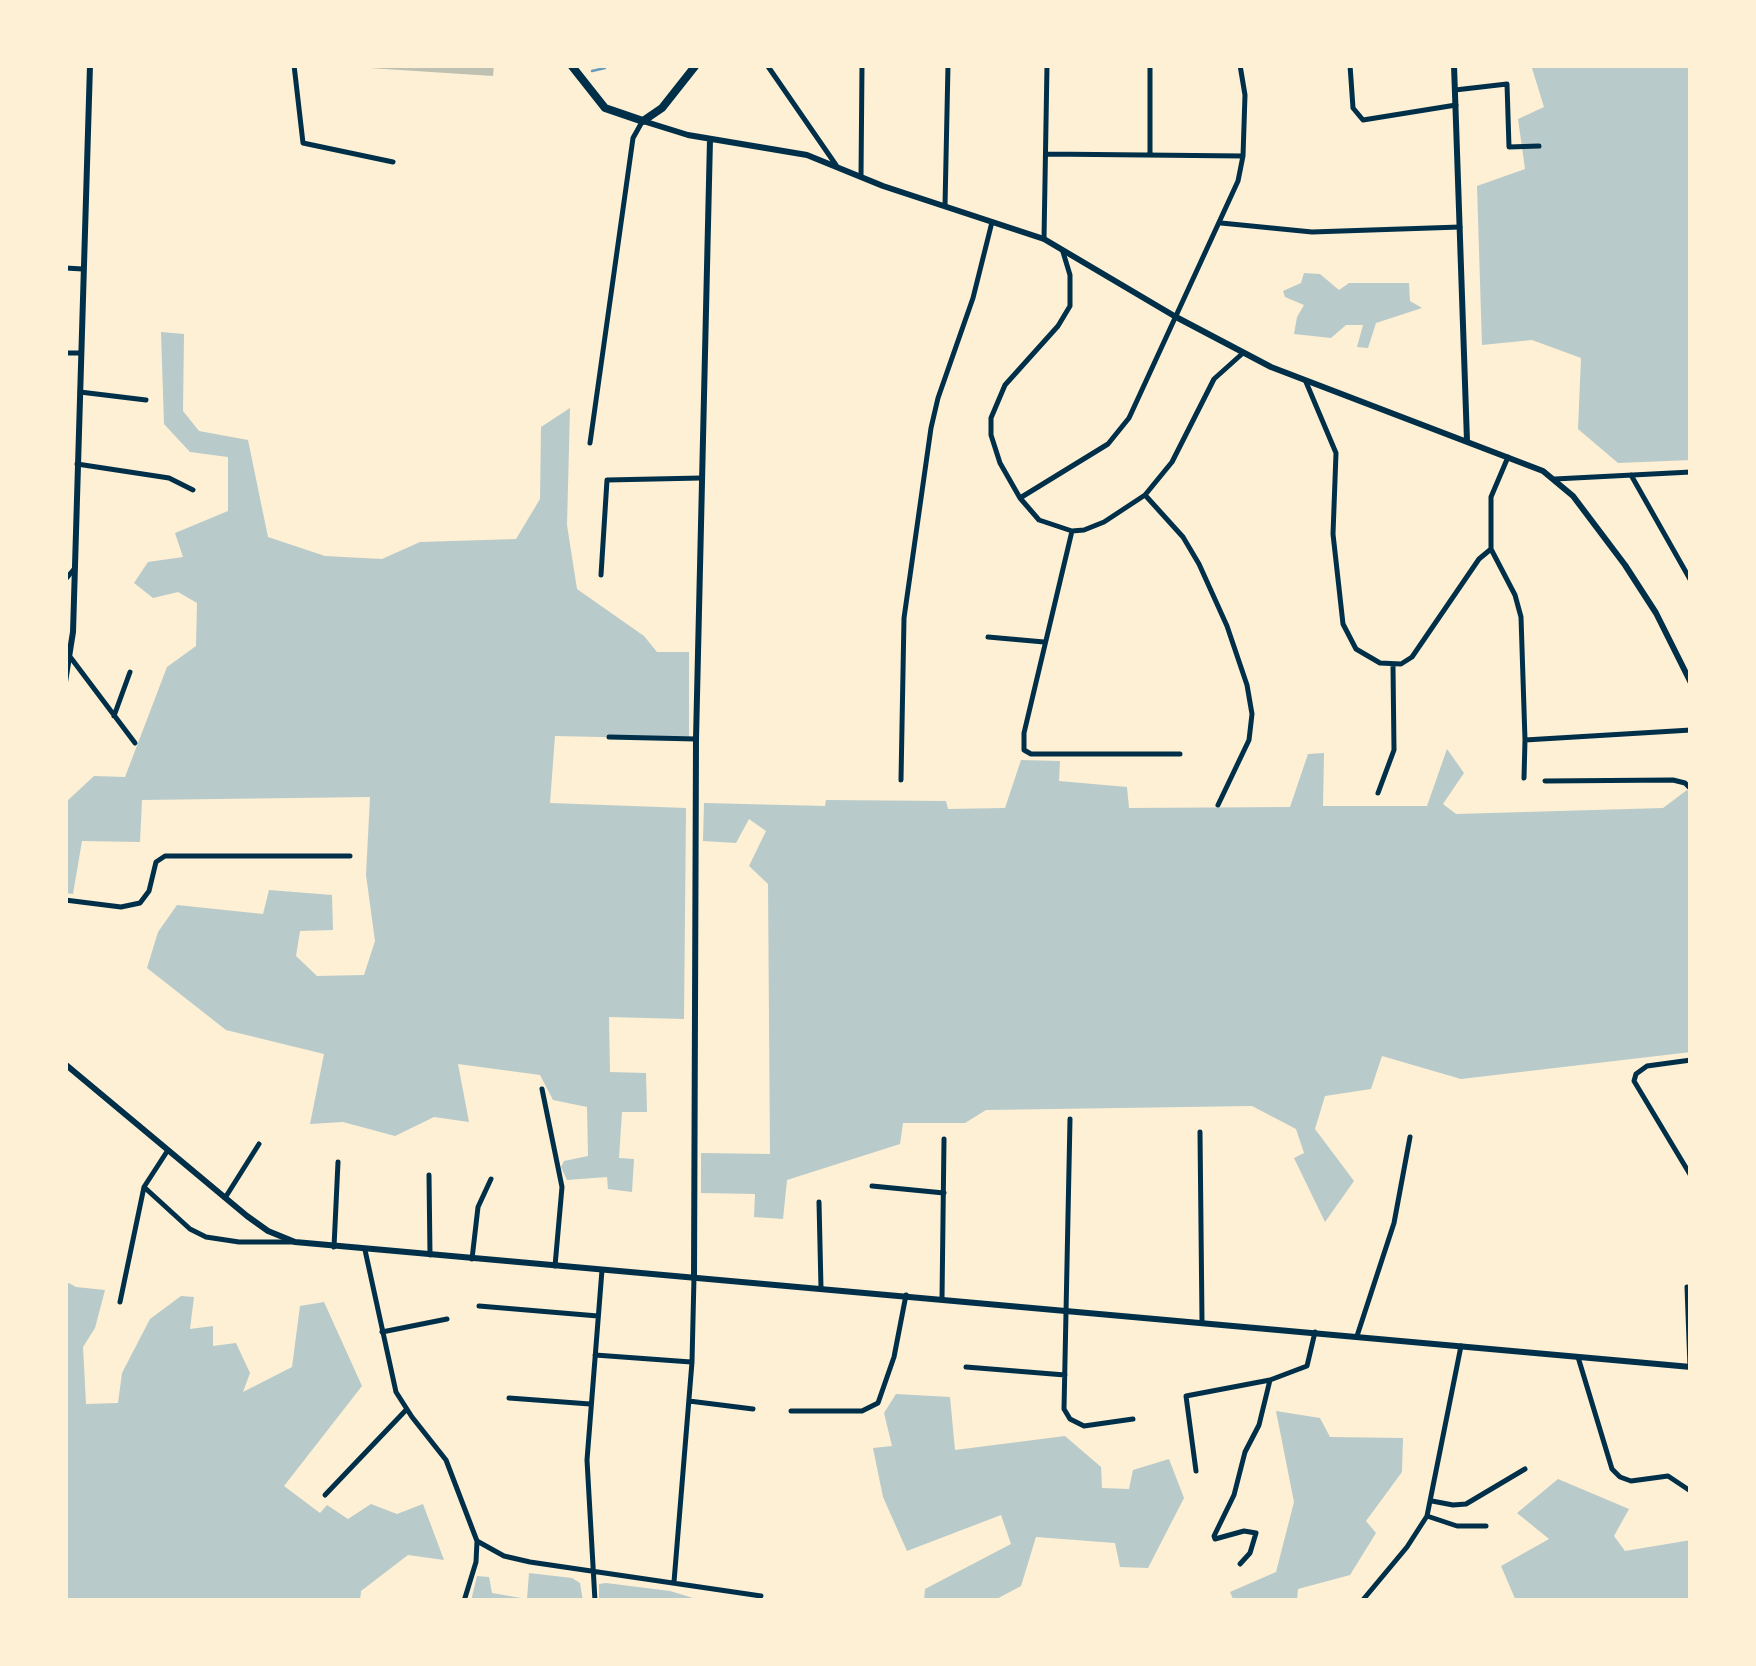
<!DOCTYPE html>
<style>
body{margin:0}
#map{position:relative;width:1756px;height:1666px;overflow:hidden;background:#fdf0d5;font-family:Literata,serif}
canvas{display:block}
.frame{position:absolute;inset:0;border:68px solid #fdf0d5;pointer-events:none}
</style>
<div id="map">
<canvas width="1756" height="1666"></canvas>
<div class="frame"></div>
</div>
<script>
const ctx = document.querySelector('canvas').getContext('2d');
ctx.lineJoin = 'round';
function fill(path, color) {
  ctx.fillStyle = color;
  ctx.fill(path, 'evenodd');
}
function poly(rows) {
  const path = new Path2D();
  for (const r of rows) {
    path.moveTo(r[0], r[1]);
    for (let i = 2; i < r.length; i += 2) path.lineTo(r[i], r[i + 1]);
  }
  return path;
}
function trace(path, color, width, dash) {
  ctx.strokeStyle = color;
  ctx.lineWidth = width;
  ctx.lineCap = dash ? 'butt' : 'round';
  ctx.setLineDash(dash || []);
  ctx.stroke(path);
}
fill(poly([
 [1531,65,1691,65,1691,460,1618,463,1578,429,1581,358,1532,340,1482,345,1477,186,1525,169,1518,119,1544,107],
 [1304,273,1320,274,1339,290,1349,283,1409,283,1410,301,1422,308,1376,323,1368,348,1357,347,1363,325,1346,325,1331,338,1294,334,1297,317,1304,305,1285,297,1283,291,1301,283],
 [161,332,184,334,183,411,199,431,248,440,268,537,325,556,382,559,420,542,516,539,540,499,541,427,570,408,567,525,577,589,644,636,657,652,689,652,689,739,555,736,550,803,686,808,684,1019,609,1017,610,1072,646,1073,647,1112,622,1112,619,1158,634,1159,632,1192,608,1189,607,1177,567,1180,561,1167,564,1161,588,1156,587,1107,553,1100,540,1075,458,1064,469,1122,434,1117,395,1136,343,1122,310,1124,324,1054,226,1030,147,968,158,932,177,905,263,914,269,890,332,895,333,930,300,931,296,956,317,976,364,975,375,941,366,875,370,797,142,800,140,842,82,841,73,894,65,893,65,803,94,776,125,777,167,667,196,646,197,603,178,592,153,598,134,583,148,562,183,557,175,533,228,511,228,457,190,452,164,424],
 [1447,749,1464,773,1443,804,1456,814,1663,808,1687,790,1691,795,1691,1052,1461,1079,1382,1056,1371,1089,1325,1096,1315,1129,1354,1181,1325,1222,1294,1158,1304,1153,1296,1129,1252,1106,986,1110,965,1123,903,1123,900,1144,787,1180,783,1219,754,1217,755,1194,701,1193,701,1153,770,1154,768,884,749,866,766,831,749,819,736,843,703,841,704,803,825,806,826,800,946,801,948,809,1005,808,1021,760,1060,761,1059,781,1127,787,1129,808,1290,807,1308,754,1324,753,1323,806,1427,806],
 [65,1281,76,1287,105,1290,95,1328,83,1347,86,1404,118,1403,122,1373,150,1319,181,1296,194,1297,190,1329,213,1326,213,1346,236,1343,250,1373,243,1392,292,1367,300,1306,324,1302,362,1386,284,1486,320,1513,327,1505,348,1519,371,1504,397,1514,423,1504,444,1560,408,1555,361,1591,360,1601,65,1601,65,1327,68,1324,65,1322],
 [896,1394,950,1397,955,1450,1065,1436,1101,1467,1102,1488,1129,1489,1133,1470,1169,1459,1184,1498,1148,1568,1120,1567,1115,1543,1036,1537,1021,1586,993,1601,924,1601,925,1589,1011,1544,1001,1515,907,1551,883,1497,873,1448,892,1446,884,1413],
 [1276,1411,1320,1418,1330,1437,1403,1438,1402,1472,1366,1521,1376,1533,1350,1575,1298,1589,1297,1601,1234,1601,1230,1592,1276,1572,1294,1502],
 [1558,1479,1629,1509,1614,1536,1625,1551,1691,1540,1691,1601,1516,1601,1501,1566,1549,1539,1517,1513],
 [529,1573,572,1578,580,1583,583,1601,471,1601,477,1576,489,1577,492,1593,527,1599],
 [606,1583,670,1591,703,1601,599,1601,599,1584]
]), '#b9caca');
trace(poly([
 [592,71,605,68,605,65]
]), '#669bbc', 2.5);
fill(poly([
 [369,65,494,65,493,76,369,68]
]), '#bec0b2');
trace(poly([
 [294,65,303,143,393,162],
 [767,65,836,165],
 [1350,65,1353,108,1363,120,1456,105],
 [1455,90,1507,84,1509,147,1539,146],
 [1046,154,1243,156],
 [1150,155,1150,65],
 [861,177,862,65],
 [945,206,948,65],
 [1221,223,1312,232,1460,227],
 [1044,239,1047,65],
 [1063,252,1070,275,1070,306,1058,326,1005,385,991,418,991,435,1000,463,1020,498,1039,520,1072,531,1084,530,1104,522,1145,495,1172,462,1214,379,1243,353],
 [65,268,83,269],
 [65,353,81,353],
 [1306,382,1336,453,1333,534,1343,624,1356,649,1380,663,1401,664,1412,657,1479,559,1491,549,1491,497,1508,457],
 [80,392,146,400],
 [590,443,633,138,642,122],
 [77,464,169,478,193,490],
 [1631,475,1691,581],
 [1555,479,1691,472],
 [1145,495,1183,537,1199,564,1227,626,1247,685,1252,714,1249,740,1218,805],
 [1020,498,1108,444,1129,418,1238,181,1243,156,1245,95,1240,65],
 [1072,531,1024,733,1024,750,1031,754,1180,754],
 [1491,549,1515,595,1521,617,1525,740,1691,730],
 [601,575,607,480,701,478],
 [65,580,75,568],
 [988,637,1044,642],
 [71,658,135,743],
 [114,716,130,672],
 [609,737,696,739],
 [1524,778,1525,740],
 [901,780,904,618,931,428,938,398,973,298,992,222],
 [1545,781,1673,780,1685,783,1691,789],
 [1378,793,1394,750,1393,666],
 [65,900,121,907,140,903,149,891,156,862,165,856,350,856],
 [1691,1060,1647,1066,1636,1074,1634,1081,1691,1176],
 [542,1089,562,1187,555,1266],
 [1070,1119,1064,1409,1070,1419,1084,1426,1133,1419],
 [1200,1132,1202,1321],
 [168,1150,144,1187,190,1229,206,1237,239,1242,293,1242],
 [429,1175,430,1255],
 [872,1186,944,1193],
 [225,1198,259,1144],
 [819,1202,821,1288],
 [334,1247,338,1162],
 [365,1250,396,1392,412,1417,446,1460,477,1541,476,1562,464,1601],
 [472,1259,478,1207,491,1179],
 [1687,1287,1690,1367],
 [942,1299,944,1139],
 [120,1302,144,1187],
 [479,1306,598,1316],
 [382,1332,447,1319],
 [1357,1336,1394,1223,1410,1137],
 [595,1355,691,1362],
 [1578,1357,1612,1469,1620,1477,1631,1481,1668,1476,1689,1490],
 [966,1367,1065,1375],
 [509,1398,590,1404],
 [689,1401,753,1409],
 [791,1411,862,1411,878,1403,894,1357,906,1295],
 [1196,1471,1186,1396,1270,1380],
 [325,1495,406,1410],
 [1432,1501,1453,1505,1466,1504,1525,1469],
 [1427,1516,1457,1526,1486,1526],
 [477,1541,504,1556,530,1562,761,1596],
 [1240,1564,1250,1553,1256,1533,1244,1531,1215,1539,1214,1536,1234,1495,1245,1452,1259,1425,1270,1380,1307,1366,1315,1332],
 [674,1582,692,1362,694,1277],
 [595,1601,587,1460,602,1270],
 [1362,1601,1407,1547,1427,1516,1461,1346]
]), '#003049', 5);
trace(poly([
 [1454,65,1467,441],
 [643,121,688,135,807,155,883,186,1044,239,1176,317,1271,367,1543,471,1573,496,1625,565,1656,613,1691,683],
 [65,682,73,632,90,65],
 [65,1064,247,1216,268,1231,295,1242,1691,1367],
 [694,1277,696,739,710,139]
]), '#003049', 6);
trace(poly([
 [571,65,605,108,643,121,662,108,696,65]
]), '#003049', 8);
</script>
